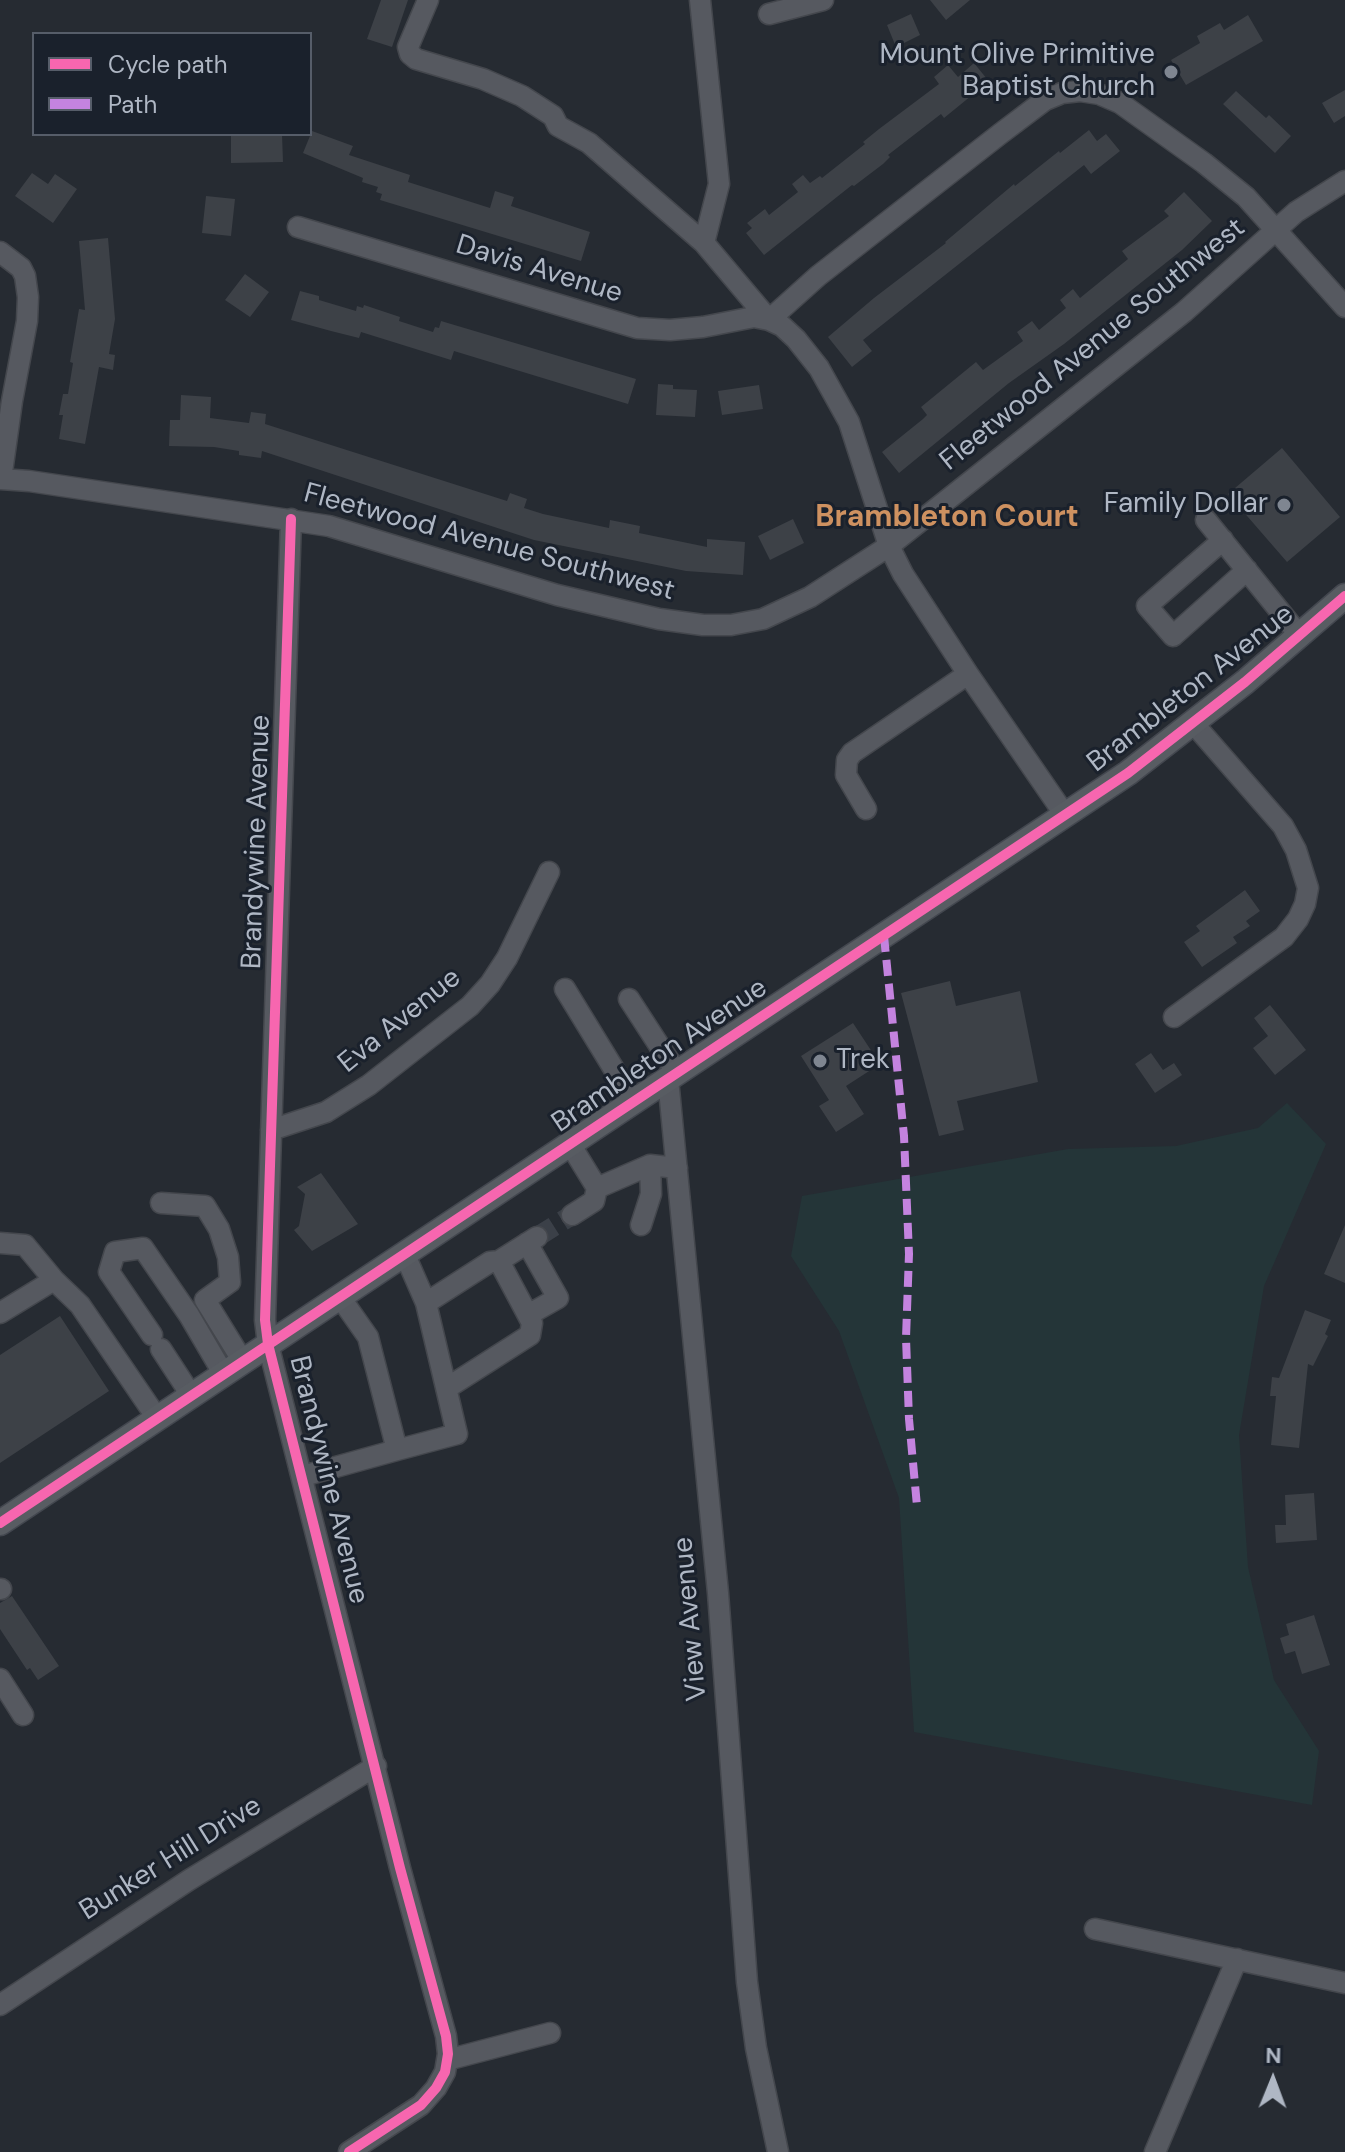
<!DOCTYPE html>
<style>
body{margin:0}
#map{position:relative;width:1345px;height:2152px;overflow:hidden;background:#262b32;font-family:"DM Sans",sans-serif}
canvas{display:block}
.legend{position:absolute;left:32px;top:32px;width:280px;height:104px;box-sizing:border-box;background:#1a212c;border:2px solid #565d69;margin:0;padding:10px 14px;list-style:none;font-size:24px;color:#afb7c4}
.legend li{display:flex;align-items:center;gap:16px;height:40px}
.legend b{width:40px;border:2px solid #565d69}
.north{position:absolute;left:1233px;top:2040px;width:80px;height:80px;-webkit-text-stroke:6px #1a212c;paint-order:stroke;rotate:1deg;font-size:22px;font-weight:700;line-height:32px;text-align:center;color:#afb7c4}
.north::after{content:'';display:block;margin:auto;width:28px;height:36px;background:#afb7c4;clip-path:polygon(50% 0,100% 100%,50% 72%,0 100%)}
</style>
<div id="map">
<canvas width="1345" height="2152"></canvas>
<ul class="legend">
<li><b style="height:10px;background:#f766af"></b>Cycle path</li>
<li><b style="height:10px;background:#c483df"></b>Path</li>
</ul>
<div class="north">N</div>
</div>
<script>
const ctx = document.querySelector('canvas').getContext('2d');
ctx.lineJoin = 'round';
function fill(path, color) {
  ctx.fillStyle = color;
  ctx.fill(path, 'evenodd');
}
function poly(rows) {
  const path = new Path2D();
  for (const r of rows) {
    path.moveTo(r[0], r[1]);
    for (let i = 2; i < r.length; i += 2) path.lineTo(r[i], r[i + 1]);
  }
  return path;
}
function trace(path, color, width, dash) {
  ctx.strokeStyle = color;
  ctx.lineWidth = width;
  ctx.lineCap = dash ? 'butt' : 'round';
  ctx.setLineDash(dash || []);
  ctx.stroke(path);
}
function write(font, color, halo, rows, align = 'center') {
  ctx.font = font + ' "DM Sans",sans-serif';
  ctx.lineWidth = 6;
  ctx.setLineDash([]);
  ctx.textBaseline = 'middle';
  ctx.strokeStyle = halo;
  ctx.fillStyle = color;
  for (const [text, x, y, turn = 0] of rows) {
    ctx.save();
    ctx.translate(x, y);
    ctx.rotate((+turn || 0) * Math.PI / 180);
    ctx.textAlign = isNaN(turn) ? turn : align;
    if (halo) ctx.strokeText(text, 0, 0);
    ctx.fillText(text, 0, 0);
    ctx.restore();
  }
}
fill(poly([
 [1287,1103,1326,1144,1264,1286,1239,1435,1248,1567,1274,1680,1319,1751,1312,1805,914,1732,899,1498,839,1331,791,1256,802,1196,1068,1149,1176,1146,1258,1128]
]), '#243538');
fill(poly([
 [381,0,408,0,392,47,367,39],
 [930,0,970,0,946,20],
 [911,14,920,35,896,47,887,25],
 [1248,15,1263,41,1186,85,1171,60,1200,43,1197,36,1213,27,1220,23,1224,30],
 [974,63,987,79,971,96,944,118,941,114,888,155,890,157,883,164,854,186,852,185,764,255,746,233,752,228,747,223,765,209,769,215,798,192,792,184,803,175,810,183,820,176,822,178,865,144,863,142,879,129,939,84,934,77,948,65,958,77],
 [1345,90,1345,116,1334,123,1322,103],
 [1236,91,1266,118,1269,115,1291,136,1275,153,1223,104],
 [1089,130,1097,141,1106,134,1120,151,1091,174,1084,165,863,340,872,351,852,367,828,337,874,298,946,243,945,242,1014,184,1015,186,1059,151,1060,153],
 [312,131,353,146,349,155,410,175,408,182,490,208,495,191,514,197,511,206,590,232,581,261,380,200,382,194,376,192,378,187,362,182,363,178,303,153],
 [282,134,283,162,231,163,231,135],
 [32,173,48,184,55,174,77,189,53,223,15,196],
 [1184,192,1212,221,1182,250,1064,344,1009,383,899,473,882,452,923,419,927,415,921,407,976,362,983,370,1023,341,1017,332,1032,321,1039,330,1066,308,1060,300,1073,289,1080,298,1128,259,1122,251,1169,216,1164,211],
 [206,196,235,199,231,236,202,233],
 [108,238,115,319,109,354,115,355,113,370,99,367,85,444,59,439,63,415,59,415,63,394,68,394,73,363,70,362,79,309,85,310,79,241],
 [245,274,269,292,250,317,225,300],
 [300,291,319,296,319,300,356,311,357,306,363,308,364,305,400,317,399,321,433,332,435,327,439,328,441,321,636,379,628,404,454,351,451,360,361,332,359,338,331,331,291,320],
 [658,384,673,385,673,389,697,390,695,417,656,415],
 [759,385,763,409,722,415,718,391],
 [181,395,211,397,210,418,249,423,251,412,266,414,265,424,507,501,510,493,527,499,524,508,543,514,609,528,610,520,640,526,639,533,707,547,707,539,745,542,743,575,686,571,534,540,262,451,261,458,239,455,239,451,214,447,169,446,170,420,180,420],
 [1282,448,1340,517,1287,562,1228,494],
 [793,519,804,543,770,560,758,536],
 [1245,890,1260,911,1246,921,1250,926,1233,937,1237,943,1202,967,1184,942,1200,931,1196,926],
 [950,981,956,1006,1020,991,1038,1082,957,1101,964,1130,939,1136,901,993],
 [1270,1005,1306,1050,1275,1075,1253,1048,1268,1036,1254,1018],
 [853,1023,880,1064,846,1086,864,1114,836,1132,819,1106,829,1100,801,1056],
 [1151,1053,1163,1070,1174,1063,1182,1075,1155,1093,1135,1064],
 [321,1173,358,1224,312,1251,294,1230,299,1226,305,1194,297,1187],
 [1345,1225,1345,1283,1324,1274],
 [1305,1310,1331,1320,1325,1334,1328,1336,1313,1366,1308,1364,1299,1448,1271,1445,1276,1396,1270,1396,1272,1377,1279,1378],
 [60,1316,109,1391,0,1463,0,1355],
 [1314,1493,1317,1540,1276,1543,1275,1525,1286,1525,1285,1495],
 [12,1596,59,1666,38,1680,30,1668,27,1670,0,1629,0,1603],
 [1314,1615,1330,1665,1302,1674,1295,1651,1285,1654,1280,1638,1289,1635,1286,1624]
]), '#3d4147');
trace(poly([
 [537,1237,572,1215]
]), '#3b4048', 20, [20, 10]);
const minor = poly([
 [428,0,408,47,410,54,416,59,483,79,522,96,553,116,558,126,589,143,704,243,769,320,782,326,796,339,819,368,849,422,889,546,903,574,968,674,1065,815],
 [700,0,719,184,704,243],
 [769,14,823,0],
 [298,227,637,328,670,330,703,327,754,317,769,320,818,276,1000,134,1045,100,1062,93,1080,91,1099,94,1120,103,1204,163,1246,197,1345,307],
 [0,252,21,268,25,276,28,297,27,321,12,401,1,479],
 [0,479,29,481,329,526,557,595,659,619,703,625,731,625,763,619,810,597,889,546,1184,312,1296,212,1345,181],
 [291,519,265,1320,268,1344,400,1868,446,2036,448,2054,445,2072,436,2088,421,2105,349,2152],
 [1206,520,1300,636],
 [1223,540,1147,606,1173,636,1247,570],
 [866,809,846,775,847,760,852,753,968,674],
 [565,989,634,1102],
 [629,999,677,1073],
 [1174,1017,1284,937,1298,919,1305,904,1308,888,1296,850,1283,826,1193,723],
 [668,1079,718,1593,747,1982,756,2048,778,2152],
 [271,1130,326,1112,369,1085,470,1006,490,984,507,958,549,872],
 [570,1144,597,1188,594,1201,572,1215],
 [597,1188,650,1165,677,1168],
 [161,1203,205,1206,219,1229,228,1257,230,1282,205,1300,242,1360],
 [641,1225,651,1194,650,1165],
 [0,1243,25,1245,54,1280],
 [527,1243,558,1298,528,1315],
 [426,1303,490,1262,499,1261],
 [0,1313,54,1280,80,1305,157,1418],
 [152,1335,109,1272,115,1252,143,1248,189,1315,223,1373],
 [161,1349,191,1395],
 [447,1388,530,1335,532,1323,499,1261,537,1237],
 [397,1450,457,1434,426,1303,405,1255],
 [303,1476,397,1450,368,1337,340,1297],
 [0,1589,1,1589],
 [0,1679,23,1715],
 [1095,1929,1345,1983],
 [0,2005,189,1880,376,1766],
 [447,2060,550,2033],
 [1155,2152,1237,1959]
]);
const major = poly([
 [0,1523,1128,773,1245,682,1345,596]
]);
trace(minor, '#44474d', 23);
trace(major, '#43474f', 27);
trace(minor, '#565960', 20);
trace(major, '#585c62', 24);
trace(poly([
 [884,936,904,1136,909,1254,906,1338,909,1419,917,1506]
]), '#c483df', 8, [16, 8]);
trace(poly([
 [291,519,265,1320,268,1344,400,1868,446,2036,448,2054,445,2072,436,2088,421,2105,349,2152],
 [0,1523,1128,773,1245,682,1345,596]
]), '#f766af', 10);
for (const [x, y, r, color] of [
 [1171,72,8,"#7f8691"],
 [1284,505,8,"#7f8691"],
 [820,1061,8,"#7f8691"]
]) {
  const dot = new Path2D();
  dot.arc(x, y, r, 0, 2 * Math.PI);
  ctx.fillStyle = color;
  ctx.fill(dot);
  trace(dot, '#1a212c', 3);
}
write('28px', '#afb7c4', '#1a212c', [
 ["Mount Olive Primitive",1155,56],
 ["Baptist Church",1155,88],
 ["Family Dollar",1268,505],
 ["Trek",836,1061,"left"]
], 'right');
write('28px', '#afb7c4', '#1a212c', [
 ["Davis Avenue",539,270,17],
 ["Fleetwood Avenue Southwest",1093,345,-39],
 ["Fleetwood Avenue Southwest",489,543,15],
 ["Brambleton Avenue",1191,689,-38],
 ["Brandywine Avenue",257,842,-88],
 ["Eva Avenue",400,1021,-39],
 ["Brambleton Avenue",660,1056,-34],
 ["Brandywine Avenue",328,1480,76],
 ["View Avenue",691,1619,-95],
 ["Bunker Hill Drive",171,1859,-32]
]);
write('bold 30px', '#ce9160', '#1a212c', [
 ["Brambleton Court",947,518]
]);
</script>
